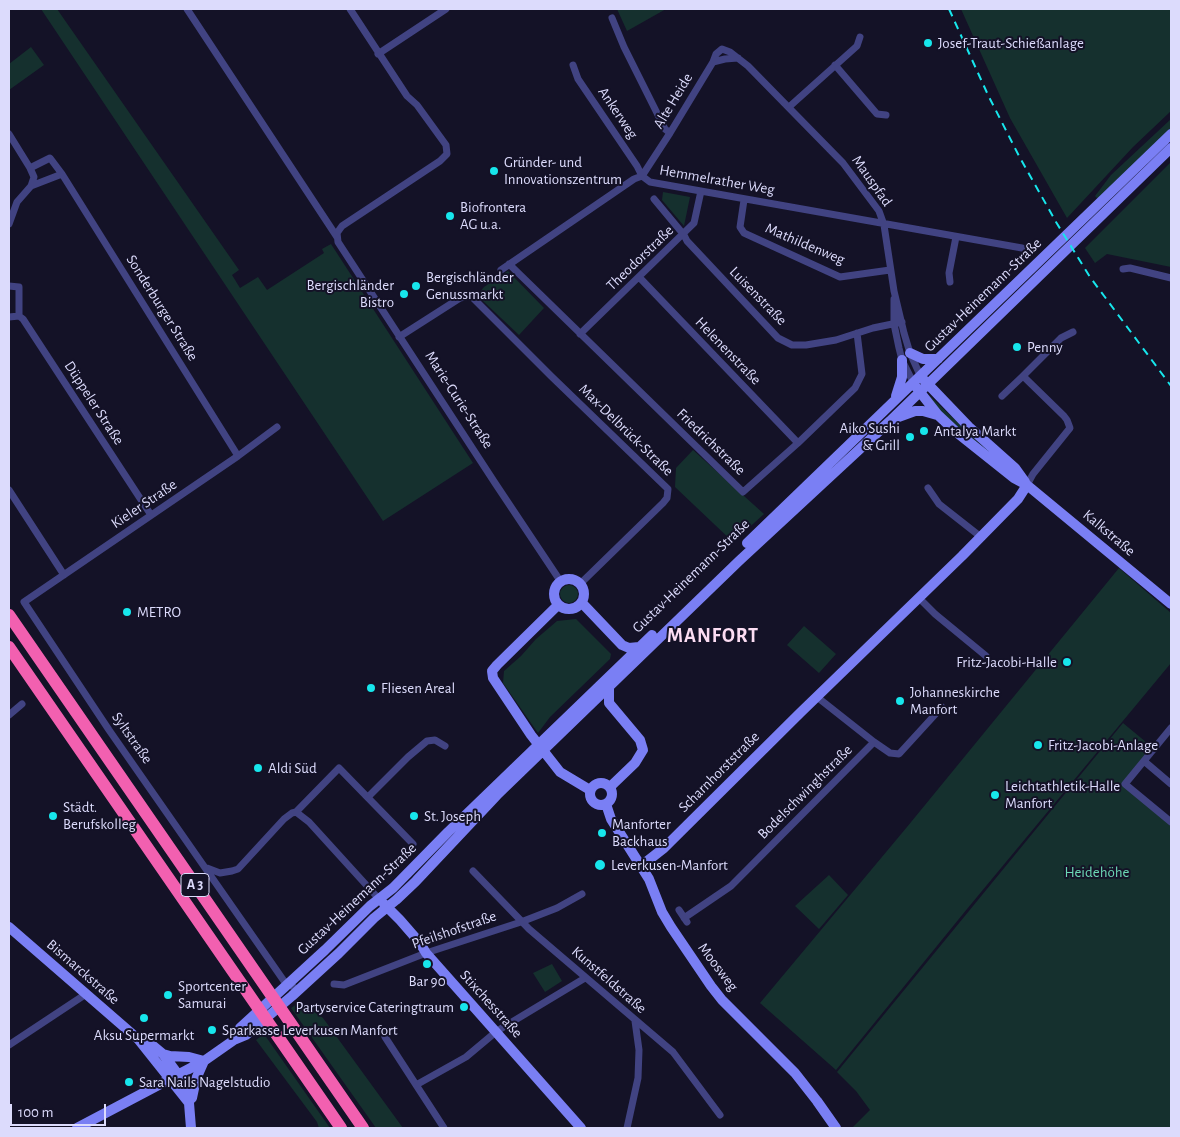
<!DOCTYPE html>
<meta charset="utf-8">
<style>
body{margin:0}
#map{position:relative;width:1180px;height:1137px;overflow:hidden;background:#141227;font-family:"Alegreya Sans",sans-serif}
canvas{display:block}
.frame{position:absolute;inset:0;border:10px solid #dcdbfc;pointer-events:none}
.scale{position:absolute;left:10px;top:1104px;width:96px;height:22px;box-sizing:border-box;border:2px solid #dcdbfc;border-top:0;padding-left:6px;font-size:15px;line-height:18px;white-space:nowrap;color:#dcdbfc;-webkit-text-stroke:4px #141227;paint-order:stroke}
</style>
<div id="map">
<canvas width="1180" height="1137"></canvas>
<div class="frame"></div>
<div class="scale">100 m</div>
</div>
<script>
const ctx = document.querySelector('canvas').getContext('2d');
ctx.lineJoin = 'round';
function fill(path, color) {
  ctx.fillStyle = color;
  ctx.fill(path, 'evenodd');
}
function poly(rows) {
  const path = new Path2D();
  for (const r of rows) {
    if (r.length === 3) {
      path.moveTo(r[0] + r[2], r[1]);
      path.arc(r[0], r[1], r[2], 0, 2 * Math.PI);
      continue;
    }
    path.moveTo(r[0], r[1]);
    for (let i = 2; i < r.length; i += 2) path.lineTo(r[i], r[i + 1]);
  }
  return path;
}
function trace(path, color, width, dash) {
  ctx.strokeStyle = color;
  ctx.lineWidth = width;
  ctx.lineCap = dash ? 'butt' : 'round';
  ctx.setLineDash(dash || []);
  ctx.stroke(path);
}
function write(font, color, halo, rows, align = 'center') {
  ctx.font = font + ' "Alegreya Sans",sans-serif';
  ctx.lineWidth = 4;
  ctx.setLineDash([]);
  ctx.textBaseline = 'middle';
  ctx.strokeStyle = halo;
  ctx.fillStyle = color;
  for (const [text, x, y, turn = 0] of rows) {
    ctx.save();
    ctx.translate(x, y);
    ctx.rotate((+turn || 0) * Math.PI / 180);
    ctx.textAlign = isNaN(turn) ? turn : align;
    if (halo) ctx.strokeText(text, 0, 0);
    ctx.fillText(text, 0, 0);
    ctx.restore();
  }
}
fill(poly([
 [41,9,57,9,239,270,232,275,240,288,258,277,267,290,324,253,322,249,331,244,473,463,383,521],
 [617,9,666,9,627,31],
 [961,9,1171,9,1171,111,1133,147,1067,218,1010,118],
 [31,47,44,65,9,90,9,64],
 [1171,119,1171,128,1098,199,1095,196,1111,175],
 [1171,162,1171,267,1107,254,1095,263,1085,248],
 [663,192,690,197,684,226,662,200],
 [508,271,544,308,519,335,483,301,480,296,480,292,484,287],
 [929,395,980,444,1004,461,974,443,926,398],
 [693,450,764,514,733,542,675,487,676,468],
 [1119,568,1171,613,1171,663,967,909,836,1070,760,1003,907,827],
 [569,594,9],
 [576,619,611,654,610,659,550,717,538,733,503,683,504,671,521,656,536,639,557,621],
 [804,626,836,654,819,673,787,645],
 [1123,723,1152,747,1122,784,1171,825,1171,1128,852,1128,870,1110,856,1091,837,1072],
 [829,875,848,895,819,929,795,906],
 [552,964,562,981,545,992,533,973],
 [300,1002,323,1018,403,1128,376,1128,291,1008],
 [264,1034,330,1128,319,1128,317,1122,256,1040]
]), '#15302e');
trace(poly([
 [187,9,337,237],
 [350,9,407,96,417,105,446,145,447,154,440,161,342,226,337,233,338,242,495,483,561,582],
 [612,18,624,47,665,129,670,133],
 [378,54,446,9],
 [713,62,716,54,722,49,730,52,748,66,843,163,879,211,884,225,894,291,904,333,910,353,920,375],
 [573,65,578,79,637,166,642,176,650,182,1022,248],
 [835,65,877,114,886,115],
 [789,107,857,46,860,37],
 [9,134,30,168,34,177,31,186,62,174],
 [30,168,50,158,62,174,238,456],
 [654,199,684,235,687,241,778,338,792,345,806,345,836,340,873,328,902,322],
 [744,200,740,227,744,233,840,277,890,270],
 [9,224,17,202,31,186],
 [509,264,743,492,798,443,855,388,862,374,857,333],
 [1123,269,1130,268,1171,278],
 [501,270,634,179,642,176,670,133,713,62,725,59,738,58],
 [639,277,798,443],
 [950,282,949,273,956,237],
 [9,286,19,287,19,316],
 [894,299,894,324,899,348,902,360,913,382],
 [9,317,19,316,23,319,151,515],
 [580,334,694,223,701,191],
 [399,337,460,298,469,296,472,297,551,376,668,489,667,498,663,503,580,584],
 [1002,396,1023,376],
 [277,427,238,456,24,602,109,730,268,958,284,981,298,990],
 [1027,485,1033,474,1070,428,1067,420,1064,416,1023,376,1061,338,1073,332],
 [928,488,939,504,981,537],
 [9,490,64,575],
 [919,598,935,614,986,656],
 [817,697,874,742],
 [9,715,22,704],
 [1171,728,1125,784,1171,822],
 [1144,761,1171,784],
 [368,797,408,757,427,741,435,740,445,746],
 [296,812,309,822,379,899],
 [207,868,220,873,232,871,238,869,284,819,292,813,296,812,339,768,413,844],
 [473,871,529,929,673,1052,720,1115],
 [679,910,687,922],
 [684,918,731,886,874,742,890,753,899,754,942,707],
 [334,984,344,985,426,953,521,922,557,908,582,894],
 [385,1037,444,1128],
 [9,1045,86,994],
 [416,1085,466,1057,497,1031,585,978],
 [627,1128,638,1078,639,1050,635,1021]
]), '#414382', 7);
trace(poly([
 [910,353,923,359,938,359],
 [923,379,969,427,1015,468,1025,482],
 [916,387,938,415,955,431,1014,478,1027,485,1171,604],
 [896,396,902,377,902,360],
 [893,419,915,411,923,411,937,415],
 [747,543,1171,134],
 [569,594,15],
 [582,603,622,645,629,648,639,647],
 [558,605,497,665,492,671,493,678,531,735,560,772,590,790],
 [609,686,609,703,640,740,643,750,635,763,610,787],
 [601,794,11],
 [606,804,611,819,649,879,662,912,671,927,711,986,722,1000,795,1073,817,1101,836,1128],
 [641,866,664,848,800,713,962,556,1018,499,1027,485],
 [384,904,400,920,420,943,426,953,581,1128],
 [9,927,138,1039,189,1103],
 [234,1040,240,1028,325,950,370,906,393,888,448,832,652,635],
 [143,1041,151,1044,163,1054,185,1084,190,1097,189,1103,191,1128],
 [163,1054,170,1056,189,1057,204,1061],
 [192,1098,196,1079,204,1061],
 [77,1128,204,1061,234,1040,246,1035,292,996,339,953,374,918,396,900,416,881,497,795,739,561,890,421,1171,148]
]), '#7a7ff4', 10);
trace(poly([
 [9,615,363,1128],
 [9,647,341,1128]
]), '#f260b0', 12);
trace(poly([
 [949,9,988,95,1019,156,1056,222,1090,277,1171,386]
]), '#17e6ec', 2, [8, 6]);
for (const [x, y, r, color] of [
 [928,43,5,"#17e6ec"],
 [494,171,5,"#17e6ec"],
 [450,216,5,"#17e6ec"],
 [416,286,5,"#17e6ec"],
 [404,294,5,"#17e6ec"],
 [1017,347,5,"#17e6ec"],
 [924,431,5,"#17e6ec"],
 [910,437,5,"#17e6ec"],
 [127,612,5,"#17e6ec"],
 [1067,662,5,"#17e6ec"],
 [371,688,5,"#17e6ec"],
 [900,701,5,"#17e6ec"],
 [1038,745,5,"#17e6ec"],
 [258,768,5,"#17e6ec"],
 [995,795,5,"#17e6ec"],
 [53,816,5,"#17e6ec"],
 [414,816,5,"#17e6ec"],
 [602,833,5,"#17e6ec"],
 [600,865,6,"#17e6ec"],
 [427,964,5,"#17e6ec"],
 [168,995,5,"#17e6ec"],
 [464,1007,5,"#17e6ec"],
 [144,1018,5,"#17e6ec"],
 [212,1030,5,"#17e6ec"],
 [129,1082,5,"#17e6ec"]
]) {
  const dot = new Path2D();
  dot.arc(x, y, r, 0, 2 * Math.PI);
  ctx.fillStyle = color;
  ctx.fill(dot);
  trace(dot, '#141227', 2);
}
for (const [x, y, w] of [
 [195,885,28]
]) {
  const box = new Path2D();
  box.roundRect(x - w / 2, y - 11.5, w, 23, 4);
  ctx.fillStyle = '#141227';
  ctx.fill(box);
  trace(box, '#dcdbfc', 1);
}
write('bold 14px', '#dcdbfc', null, [
 ["A 3",195,885]
]);
write('15px', '#dcdbfc', '#141227', [
 ["Josef-Traut-Schießanlage",938,43],
 ["Gründer- und",504,162],
 ["Innovationszentrum",504,179],
 ["Biofrontera",460,207],
 ["AG u.a.",460,224],
 ["Bergischländer",426,277],
 ["Genussmarkt",426,294],
 ["Bergischländer",394,285,"right"],
 ["Bistro",394,302,"right"],
 ["Penny",1027,347],
 ["Aiko Sushi",900,428,"right"],
 ["& Grill",900,445,"right"],
 ["Antalya Markt",934,431],
 ["METRO",137,612],
 ["Fritz-Jacobi-Halle",1057,662,"right"],
 ["Fliesen Areal",381,688],
 ["Johanneskirche",910,692],
 ["Manfort",910,709],
 ["Fritz-Jacobi-Anlage",1048,745],
 ["Aldi Süd",268,768],
 ["Leichtathletik-Halle",1005,786],
 ["Manfort",1005,803],
 ["Städt.",63,807],
 ["Berufskolleg",63,824],
 ["St. Joseph",424,816],
 ["Manforter",612,824],
 ["Backhaus",612,841],
 ["Leverkusen-Manfort",611,865],
 ["Bar 90",427,981,"center"],
 ["Sportcenter",178,986],
 ["Samurai",178,1003],
 ["Partyservice Cateringtraum",454,1007,"right"],
 ["Sparkasse Leverkusen Manfort",222,1030],
 ["Aksu Supermarkt",144,1035,"center"],
 ["Sara Nails Nagelstudio",139,1082]
], 'left');
write('15px', '#dcdbfc', '#141227', [
 ["Alte Heide",673,101,-59],
 ["Ankerweg",618,113,56],
 ["Hemmelrather Weg",717,180,10],
 ["Mauspfad",872,181,55],
 ["Mathildenweg",805,244,23],
 ["Theodorstraße",640,258,-44],
 ["Gustav-Heinemann-Straße",983,295,-44],
 ["Luisenstraße",758,296,46],
 ["Sonderburger Straße",162,308,58],
 ["Helenenstraße",728,351,46],
 ["Marie-Curie-Straße",459,400,57],
 ["Düppeler Straße",94,403,57],
 ["Max-Delbrück-Straße",626,430,44],
 ["Friedrichstraße",711,442,44],
 ["Kieler Straße",144,504,-34],
 ["Kalkstraße",1109,533,40],
 ["Gustav-Heinemann-Straße",691,576,-44],
 ["Syltstraße",132,738,55],
 ["Scharnhorststraße",719,772,-45],
 ["Bodelschwinghstraße",805,792,-45],
 ["Gustav-Heinemann-Straße",357,899,-43],
 ["Pfeilshofstraße",454,930,-19],
 ["Moosweg",718,967,53],
 ["Bismarckstraße",83,972,41],
 ["Kunstfeldstraße",609,980,41],
 ["Stixchesstraße",491,1004,48]
]);
write('15px', '#6cd7b5', '#141227', [
 ["Heidehöhe",1097,872]
]);
ctx.letterSpacing = '1px';
write('bold 20px', '#fcddf3', '#141227', [
 ["MANFORT",713,636]
]);
ctx.letterSpacing = '0px';
</script>
